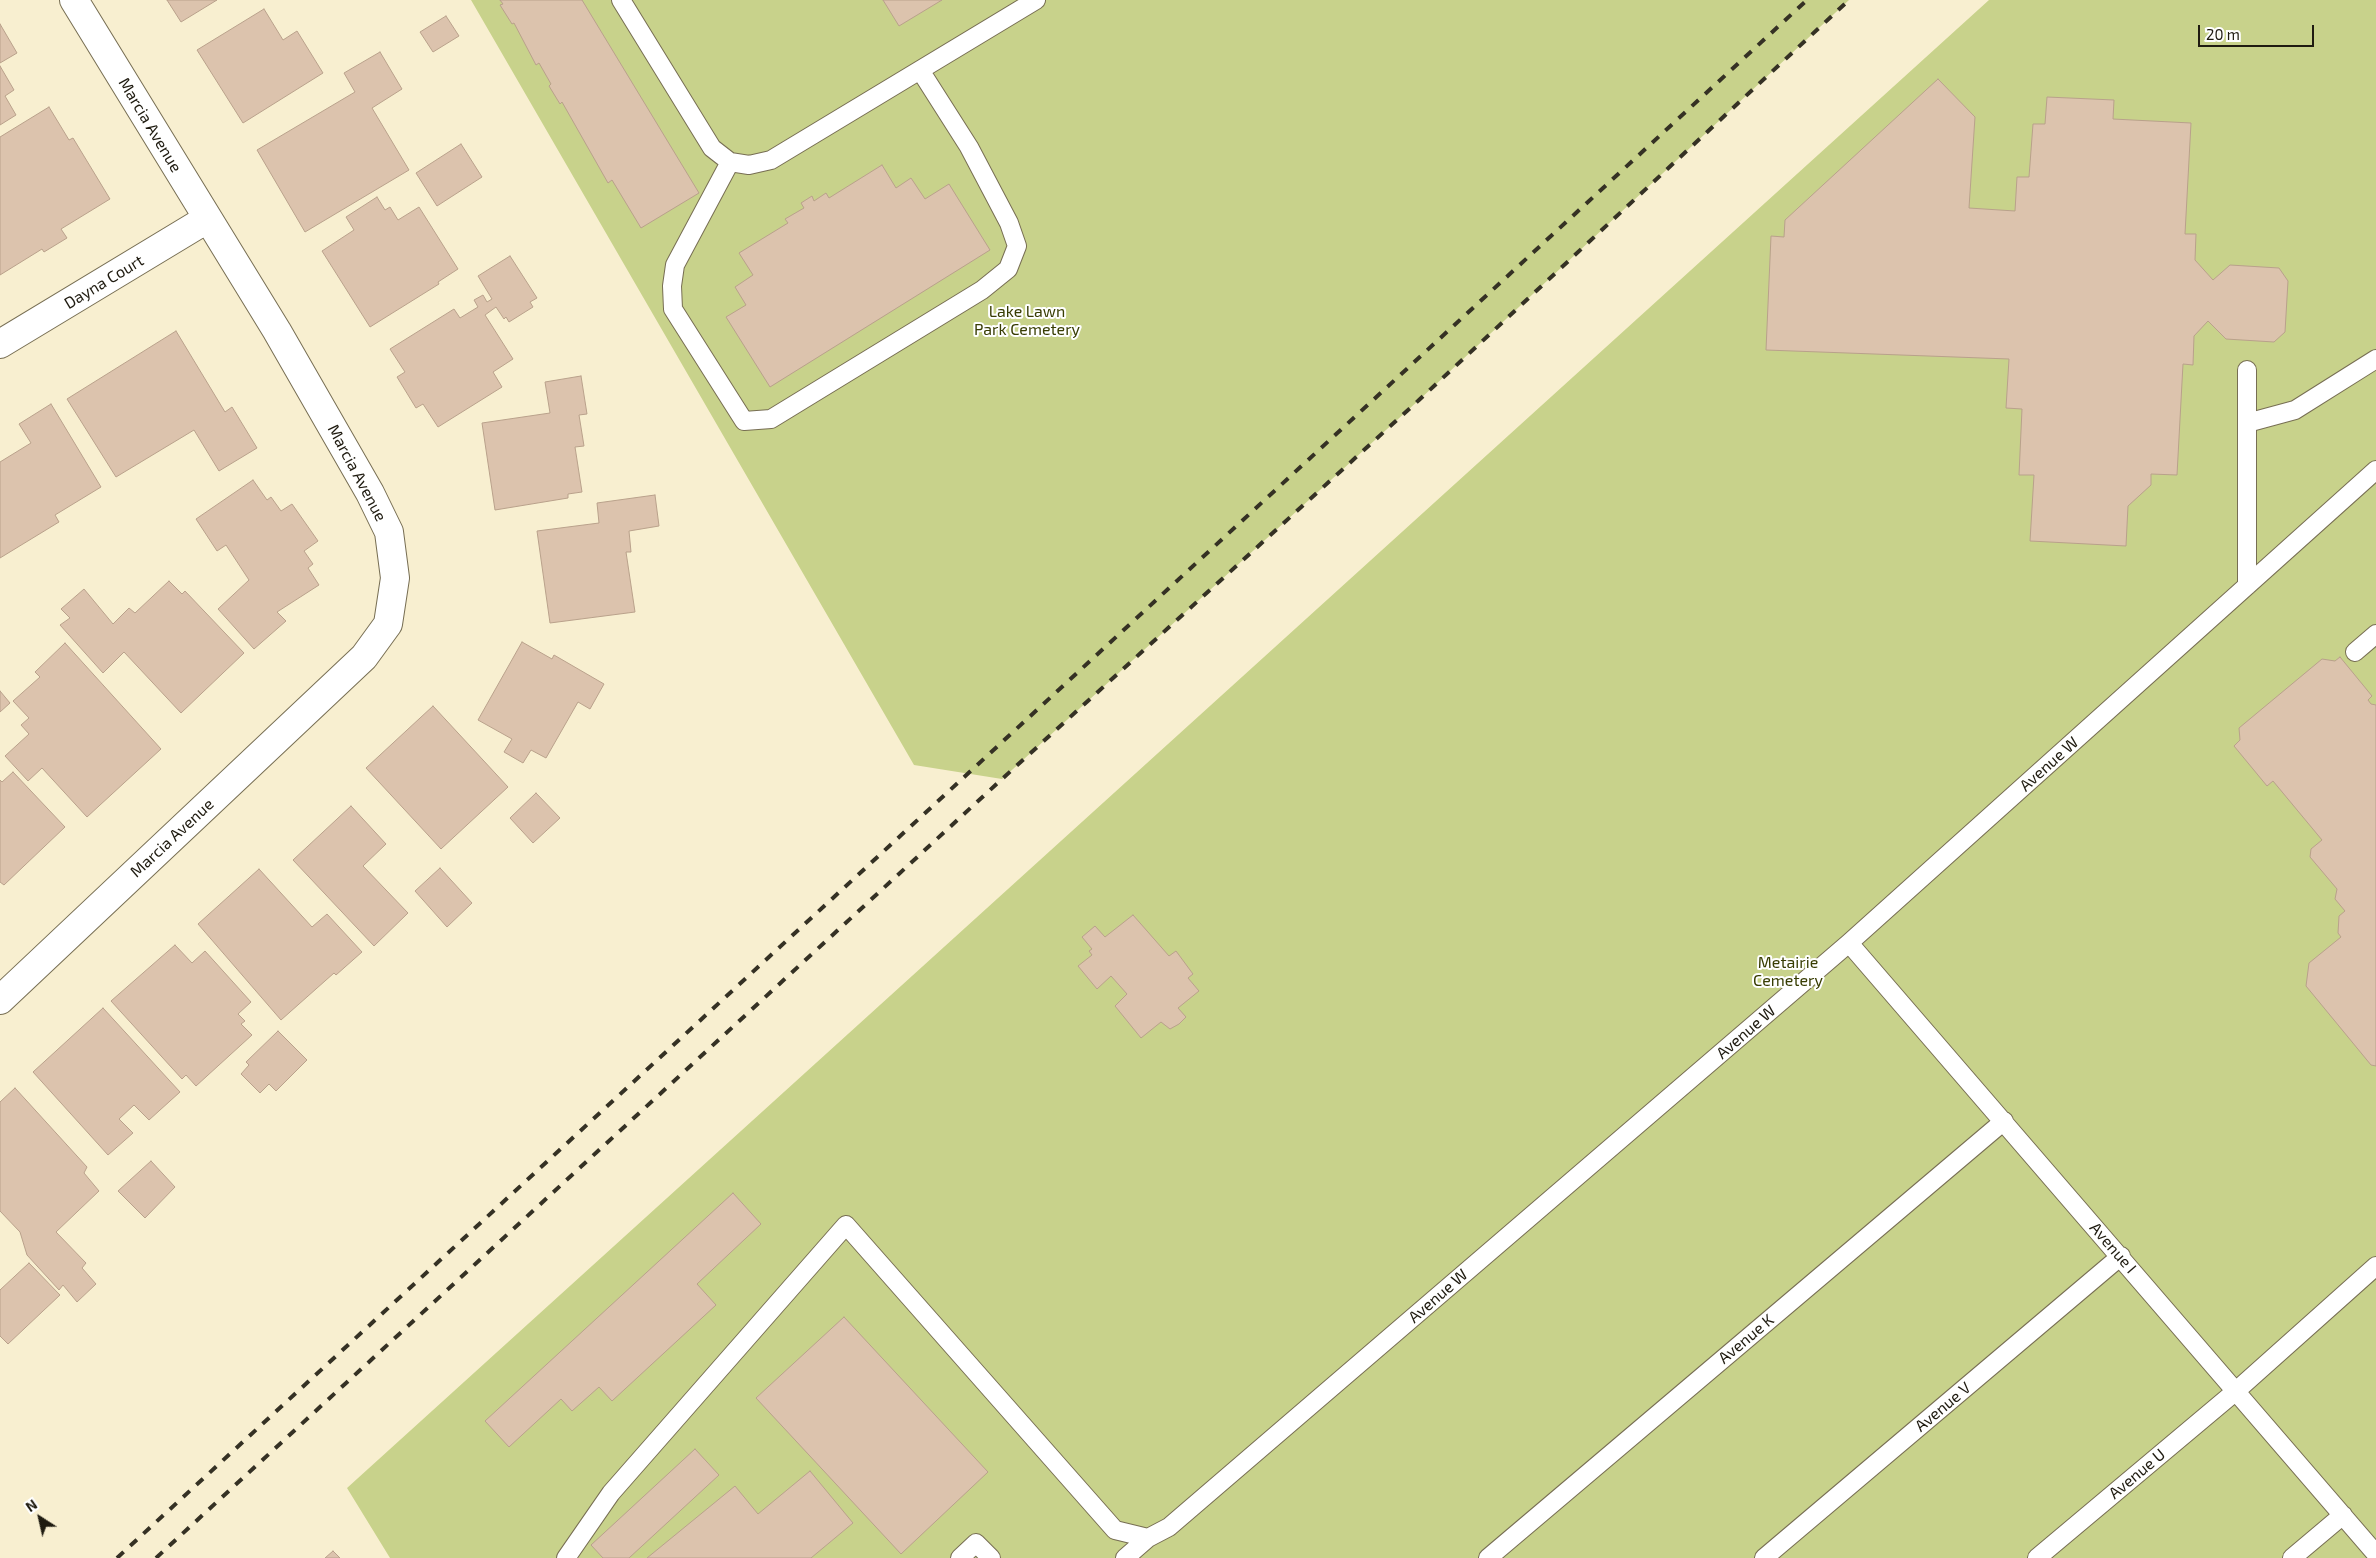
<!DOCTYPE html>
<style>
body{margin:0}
#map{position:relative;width:2376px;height:1558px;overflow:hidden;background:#f8efd0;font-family:"Exo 2",sans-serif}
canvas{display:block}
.north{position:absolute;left:15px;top:1493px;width:50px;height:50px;-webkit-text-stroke:4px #fff;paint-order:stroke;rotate:325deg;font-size:14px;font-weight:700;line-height:20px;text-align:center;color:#1f1b10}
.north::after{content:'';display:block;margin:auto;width:18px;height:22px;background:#1f1b10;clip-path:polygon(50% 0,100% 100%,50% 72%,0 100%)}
.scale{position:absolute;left:2198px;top:25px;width:116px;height:22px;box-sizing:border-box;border:2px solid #1f1b10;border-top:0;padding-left:6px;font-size:15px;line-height:18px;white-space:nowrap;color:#1f1b10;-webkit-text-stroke:4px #fff;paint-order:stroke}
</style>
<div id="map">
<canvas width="2376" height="1558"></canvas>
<div class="north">N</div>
<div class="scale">20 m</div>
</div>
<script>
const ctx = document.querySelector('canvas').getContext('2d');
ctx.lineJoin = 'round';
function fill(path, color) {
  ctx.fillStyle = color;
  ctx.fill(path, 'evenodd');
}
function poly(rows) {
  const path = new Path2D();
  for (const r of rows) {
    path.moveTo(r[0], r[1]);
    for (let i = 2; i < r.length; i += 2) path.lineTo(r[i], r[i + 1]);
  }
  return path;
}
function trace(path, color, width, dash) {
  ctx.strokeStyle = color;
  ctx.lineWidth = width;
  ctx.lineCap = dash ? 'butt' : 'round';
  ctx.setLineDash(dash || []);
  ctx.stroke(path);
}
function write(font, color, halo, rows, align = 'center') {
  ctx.font = font + ' "Exo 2",sans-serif';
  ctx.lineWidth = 4;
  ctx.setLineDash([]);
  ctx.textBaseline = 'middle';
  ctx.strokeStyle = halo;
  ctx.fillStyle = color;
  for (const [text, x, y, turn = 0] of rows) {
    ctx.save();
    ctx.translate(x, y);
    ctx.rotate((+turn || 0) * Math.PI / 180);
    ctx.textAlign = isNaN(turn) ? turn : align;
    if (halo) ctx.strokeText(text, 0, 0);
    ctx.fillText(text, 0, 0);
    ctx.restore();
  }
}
fill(poly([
 [471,0,1849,0,1419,400,1002,779,914,765],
 [1989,0,2376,0,2376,1558,390,1558,347,1488]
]), '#c8d28b');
const building = poly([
 [167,0,217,0,181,22,167,0],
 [500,0,582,0,699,193,641,228,612,180,608,183,562,102,560,104,549,86,551,84,539,63,536,65,514,23,512,24,500,5,503,4,500,0],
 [883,0,942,0,899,26,883,0],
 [264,9,283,40,297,31,323,73,243,123,197,50,264,9],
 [446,16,459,36,433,52,420,32,446,16],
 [0,24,17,53,0,63,0,24],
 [380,52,402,89,372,108,409,170,305,232,257,150,355,92,344,73,380,52],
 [0,66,14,90,5,96,16,115,0,125,0,66],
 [1938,79,1975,117,1969,208,2015,211,2017,177,2029,177,2033,124,2045,124,2047,97,2114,100,2113,119,2191,123,2185,234,2196,234,2195,260,2213,280,2230,265,2279,268,2288,281,2285,332,2274,342,2226,339,2208,321,2194,336,2193,365,2183,364,2177,475,2151,474,2151,485,2128,506,2126,546,2030,541,2034,475,2019,475,2022,409,2006,408,2009,359,1766,350,1771,236,1784,237,1785,220,1938,79],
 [49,107,69,140,73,138,110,199,61,229,67,238,44,252,42,249,0,275,0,137,49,107],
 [461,144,482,177,437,206,416,173,461,144],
 [882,165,896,188,911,178,925,199,949,184,990,250,770,387,726,317,746,305,735,287,753,275,739,253,788,223,785,219,804,208,801,203,812,196,814,201,826,193,829,198,882,165],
 [377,197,385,210,390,207,398,220,419,207,458,269,438,282,439,284,370,327,322,251,354,230,346,217,377,197],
 [510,256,537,298,530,302,533,307,509,322,506,317,504,319,496,307,485,315,513,359,493,372,502,387,438,427,423,404,416,408,397,377,405,372,390,349,454,309,460,318,478,307,474,300,483,295,487,302,492,299,478,276,510,256],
 [176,331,225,412,232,407,257,448,219,471,194,430,116,477,67,399,176,331],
 [581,376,587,414,579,415,584,446,575,447,582,492,568,494,568,498,495,510,482,423,550,413,545,382,581,376],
 [51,404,101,487,55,515,59,522,0,558,0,462,31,443,19,424,51,404],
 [253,480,267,500,271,497,281,511,292,504,318,541,304,551,313,564,308,568,319,585,277,612,286,621,254,649,218,609,249,580,226,545,217,551,196,519,253,480],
 [655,495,659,526,629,531,631,552,626,552,635,612,550,623,537,531,599,523,597,503,655,495],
 [169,581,182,594,185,591,244,653,181,713,124,652,103,673,60,625,70,618,61,609,84,589,113,624,129,608,135,613,169,581],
 [522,642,552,659,554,655,604,684,590,709,578,702,546,758,531,750,523,763,504,752,512,739,478,720,522,642],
 [65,643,161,749,87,817,42,768,28,781,5,756,29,734,21,725,29,718,13,701,40,677,35,672,65,643],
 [2340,657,2372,696,2368,700,2371,704,2376,705,2376,1066,2371,1065,2306,986,2309,963,2341,937,2338,933,2339,916,2345,911,2335,899,2337,889,2310,857,2311,849,2322,840,2273,781,2267,786,2234,746,2240,740,2239,728,2322,659,2335,661,2340,657],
 [0,691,10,703,0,712,0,691],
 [433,706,508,787,441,849,366,768,433,706],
 [13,772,65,827,4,885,0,882,0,780,2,782,13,772],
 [536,793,560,818,533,843,510,818,536,793],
 [351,806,386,844,363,866,408,913,374,946,293,860,351,806],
 [440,868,472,903,447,927,415,891,440,868],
 [259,869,312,927,327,914,362,952,336,975,334,973,281,1020,198,924,259,869],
 [1133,915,1169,956,1176,951,1193,974,1188,978,1199,991,1178,1008,1186,1017,1179,1024,1170,1029,1161,1022,1141,1038,1115,1006,1127,994,1111,976,1097,989,1078,966,1092,955,1089,951,1092,949,1082,937,1095,926,1105,937,1133,915],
 [175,945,192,963,205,951,251,1002,238,1014,245,1021,241,1024,252,1035,196,1086,186,1075,182,1079,111,1001,175,945],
 [103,1008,180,1092,149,1120,134,1105,119,1119,133,1133,108,1155,33,1072,103,1008],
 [278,1031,307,1060,276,1091,269,1084,260,1093,241,1074,249,1065,246,1062,278,1031],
 [15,1088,87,1167,84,1173,99,1191,56,1232,86,1263,82,1268,96,1284,77,1302,63,1285,59,1290,27,1255,20,1232,0,1211,0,1102,15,1088],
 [151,1161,175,1187,145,1218,118,1191,151,1161],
 [733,1193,761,1224,697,1284,716,1305,612,1401,599,1387,572,1411,561,1399,509,1447,485,1421,733,1193],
 [29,1263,60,1295,8,1344,0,1336,0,1290,29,1263],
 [844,1317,988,1472,901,1554,756,1398,844,1317],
 [695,1449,719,1475,629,1558,603,1558,591,1545,695,1449],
 [810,1471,853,1523,811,1558,647,1558,735,1486,758,1514,810,1471],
 [333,1551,340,1558,325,1558,333,1551]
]);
fill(building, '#dcc3ad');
trace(building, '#b9a18b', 1);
const service = poly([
 [621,0,712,148,730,162,749,165,771,160,1036,0],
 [730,162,675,265,672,286,673,309,744,421,771,419,982,290,1008,269,1017,246,1009,223,969,147,920,70],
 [2247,370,2247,586],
 [2247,423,2295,410,2376,359],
 [2355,652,2376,634],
 [1849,943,2376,1554],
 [566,1558,611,1493,846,1225,1115,1530,1148,1538],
 [960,1558,976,1543,991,1558],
 [1125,1558,1148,1538,1169,1527,1849,943,2376,470],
 [1488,1558,2004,1121],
 [1764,1558,2121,1256],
 [2037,1558,2236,1391,2376,1266],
 [2292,1558,2343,1515]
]);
const minor = poly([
 [0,344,207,219],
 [0,1000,364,657,388,624,395,578,389,532,370,493,277,331,74,0]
]);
trace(service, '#776e53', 20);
trace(minor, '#776e53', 30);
trace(service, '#fff', 18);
trace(minor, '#fff', 28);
trace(poly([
 [117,1558,1807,0],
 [156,1558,1002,779,1419,400,1849,0]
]), '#353124', 4, [9, 9]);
write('16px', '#1f1b10', '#fff', [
 ["Marcia Avenue",150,125,59],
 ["Dayna Court",104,282,-31],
 ["Marcia Avenue",357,473,62],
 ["Avenue W",2049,764,-42],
 ["Marcia Avenue",172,838,-43],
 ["Avenue W",1746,1032,-41],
 ["Avenue I",2113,1248,49],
 ["Avenue W",1438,1296,-41],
 ["Avenue K",1746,1339,-40],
 ["Avenue V",1943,1407,-40],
 ["Avenue U",2137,1474,-40]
]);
write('16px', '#383d03', '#fff', [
 ["Lake Lawn",1027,312],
 ["Park Cemetery",1027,330],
 ["Metairie",1788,963],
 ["Cemetery",1788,981]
]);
</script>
